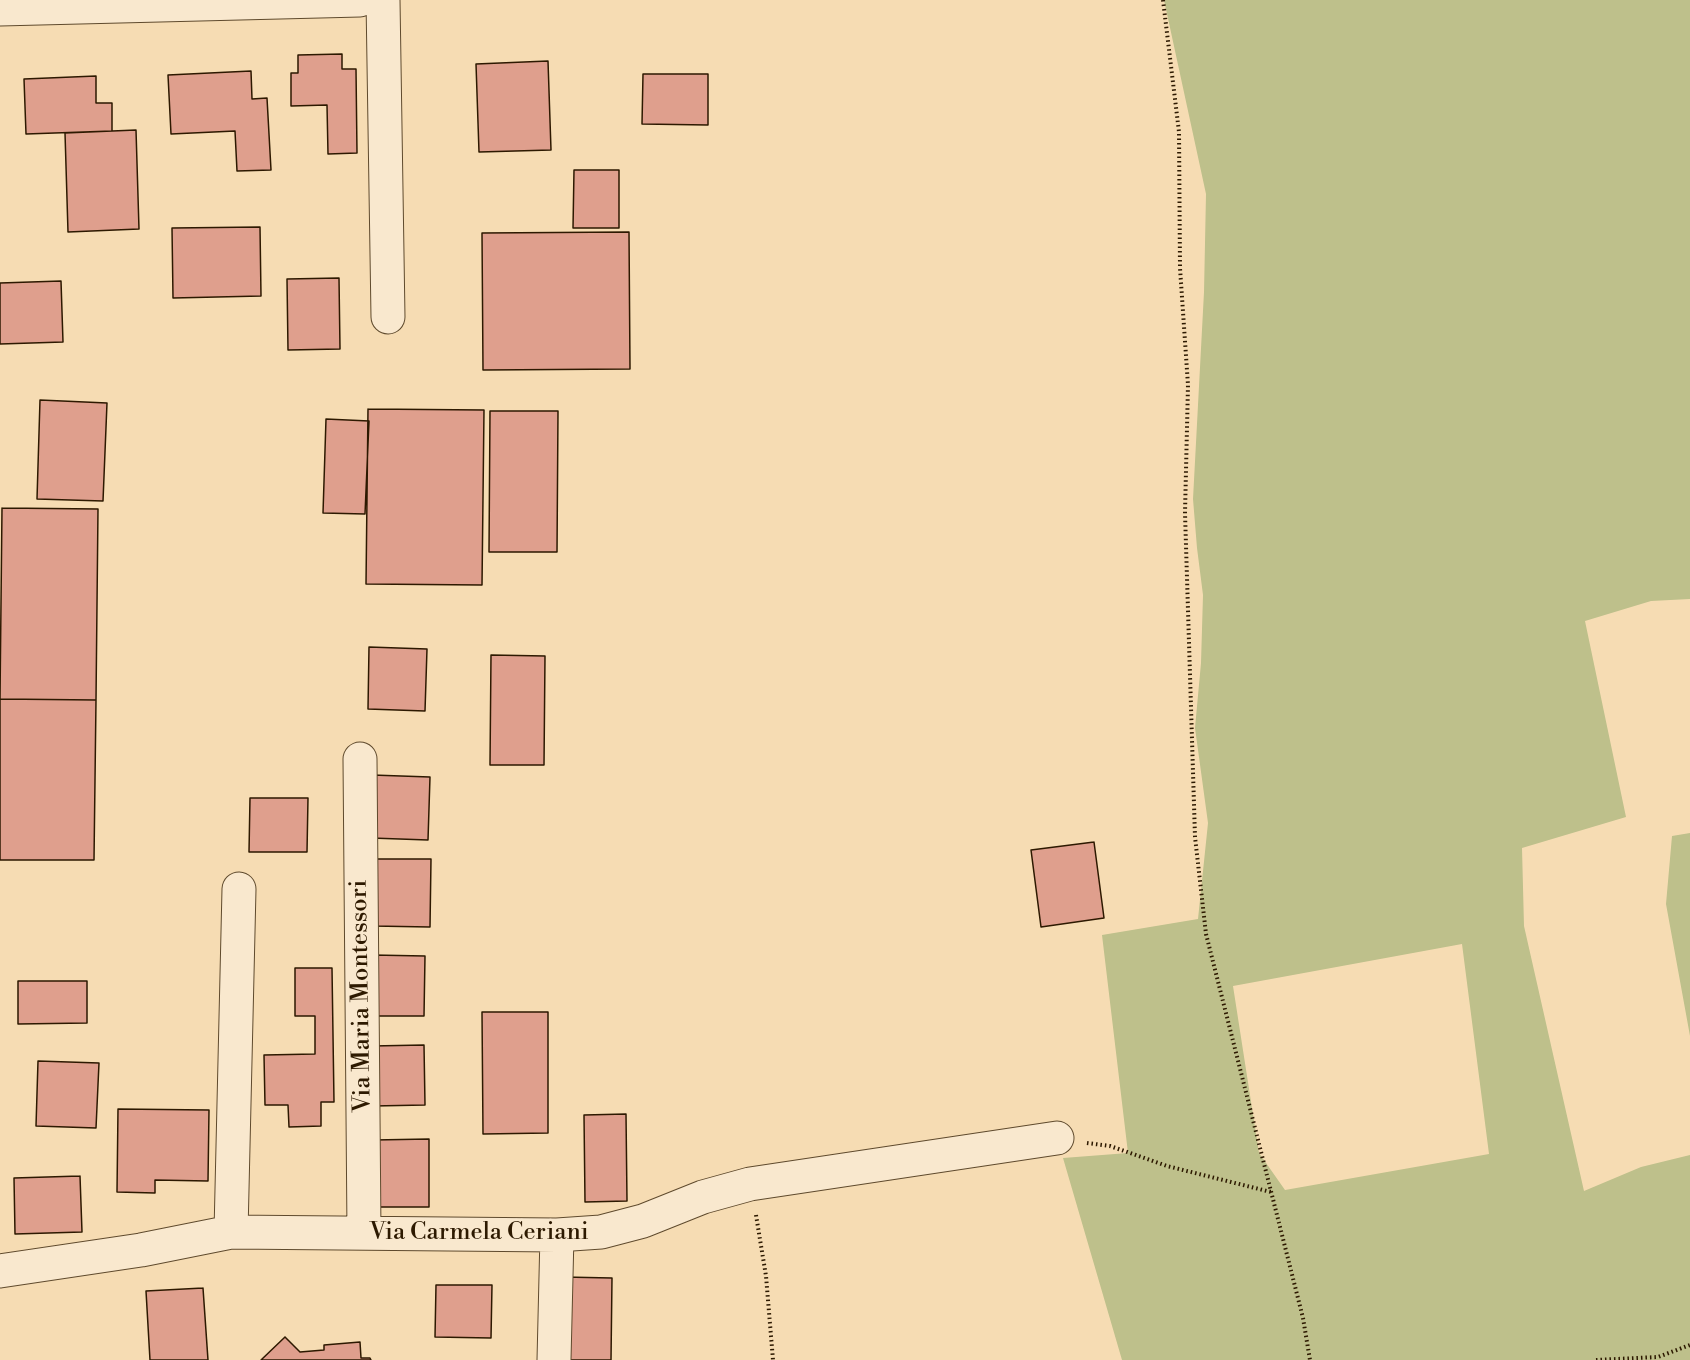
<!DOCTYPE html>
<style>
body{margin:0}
canvas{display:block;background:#f6dcb3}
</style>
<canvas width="1690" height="1360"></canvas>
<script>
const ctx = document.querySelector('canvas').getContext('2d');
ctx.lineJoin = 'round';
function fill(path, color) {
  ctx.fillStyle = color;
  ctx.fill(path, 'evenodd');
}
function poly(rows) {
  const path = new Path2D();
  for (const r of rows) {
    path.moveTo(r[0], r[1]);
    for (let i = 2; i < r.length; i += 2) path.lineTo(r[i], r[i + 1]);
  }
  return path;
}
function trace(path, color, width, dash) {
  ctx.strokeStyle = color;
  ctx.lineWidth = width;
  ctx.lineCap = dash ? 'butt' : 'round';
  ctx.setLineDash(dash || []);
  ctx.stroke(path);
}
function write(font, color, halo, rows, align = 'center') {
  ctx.font = font + ' "Libre Bodoni",serif';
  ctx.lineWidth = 4.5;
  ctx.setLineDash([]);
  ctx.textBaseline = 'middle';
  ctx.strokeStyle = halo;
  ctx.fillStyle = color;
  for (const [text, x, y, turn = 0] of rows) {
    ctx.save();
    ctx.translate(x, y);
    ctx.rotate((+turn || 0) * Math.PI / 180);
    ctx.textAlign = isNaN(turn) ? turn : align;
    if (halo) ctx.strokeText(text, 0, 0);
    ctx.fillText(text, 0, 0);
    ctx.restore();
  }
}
fill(poly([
 [1164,0,1690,0,1690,599,1651,601,1585,621,1626,817,1522,848,1524,926,1584,1191,1641,1167,1690,1155,1690,1360,1122,1360,1063,1158,1128,1153,1102,935,1198,919,1208,823,1195,728,1201,663,1203,595,1197,548,1193,499,1204,292,1206,194],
 [1462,944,1489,1154,1285,1190,1259,1153,1233,986],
 [1690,833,1690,1036,1666,904,1672,836]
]), '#bec08b');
const building = poly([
 [342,54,342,69,356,69,357,153,328,154,327,105,291,106,291,73,298,73,298,55,342,54],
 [548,61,551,150,479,152,476,64,548,61],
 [251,71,252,99,267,98,271,170,237,171,235,131,171,134,168,75,251,71],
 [643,74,708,74,708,125,642,124,643,74],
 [96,76,96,103,112,103,112,131,26,134,24,79,96,76],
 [136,130,139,229,68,232,65,133,136,130],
 [574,170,619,170,619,228,573,228,574,170],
 [260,227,261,296,173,298,172,228,260,227],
 [629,232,630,369,483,370,482,233,629,232],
 [339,278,340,349,288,350,287,279,339,278],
 [61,281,63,342,0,344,0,283,61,281],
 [40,400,107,403,103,501,37,499,40,400],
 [368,409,484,410,482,585,366,584,368,409],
 [490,411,558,411,557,552,489,552,490,411],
 [326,419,369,421,365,514,323,513,326,419],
 [2,508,98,509,96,700,0,699,2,508],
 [369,647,427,649,425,711,368,709,369,647],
 [491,655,545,656,544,765,490,765,491,655],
 [0,699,96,700,94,860,0,860,0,699],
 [372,775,430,777,428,840,371,838,372,775],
 [250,798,308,798,307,852,249,852,250,798],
 [1094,842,1104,918,1041,927,1031,850,1094,842],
 [375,859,431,859,430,927,373,926,375,859],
 [372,955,425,956,424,1016,372,1016,372,955],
 [295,968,332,968,334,1102,321,1102,321,1126,289,1127,288,1105,265,1105,264,1055,315,1054,315,1016,295,1016,295,968],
 [18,981,87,981,87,1023,18,1024,18,981],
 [482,1012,548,1012,548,1133,483,1134,482,1012],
 [424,1045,425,1105,373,1106,372,1046,424,1045],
 [38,1061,99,1063,96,1128,36,1126,38,1061],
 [118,1109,209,1110,208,1181,155,1180,155,1193,117,1192,118,1109],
 [626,1114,627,1201,585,1202,584,1115,626,1114],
 [429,1139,429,1207,374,1207,374,1140,429,1139],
 [80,1176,82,1232,15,1234,14,1178,80,1176],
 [563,1277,612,1278,611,1360,562,1360,563,1277],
 [436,1285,492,1285,491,1338,435,1337,436,1285],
 [203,1288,208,1360,150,1360,146,1291,203,1288],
 [285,1337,300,1352,324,1350,324,1345,360,1342,361,1358,370,1358,371,1360,261,1360,285,1337]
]);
fill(building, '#df9f8d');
trace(building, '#2d1900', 1.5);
const minor = poly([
 [383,0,388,317],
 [0,9,360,0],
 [360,759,364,1233],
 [231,1232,239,889],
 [0,1271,141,1250,231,1232,557,1235,601,1232,643,1221,703,1197,750,1184,1057,1138],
 [554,1360,557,1235]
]);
trace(minor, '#5f4a2d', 35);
trace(poly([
 [1163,0,1179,132,1180,268,1188,385,1185,513,1195,837,1206,934,1303,1318,1310,1360],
 [1087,1143,1110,1146,1167,1166,1271,1192],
 [756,1215,766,1276,773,1360],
 [1596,1360,1658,1357,1690,1345]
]), '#2d1900', 4, [1.5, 3]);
trace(minor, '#f9e8ce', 33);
write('24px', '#2d1900', '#f9e8ce', [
 ["Via Maria Montessori",362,996,-91],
 ["Via Carmela Ceriani",479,1233]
]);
</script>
